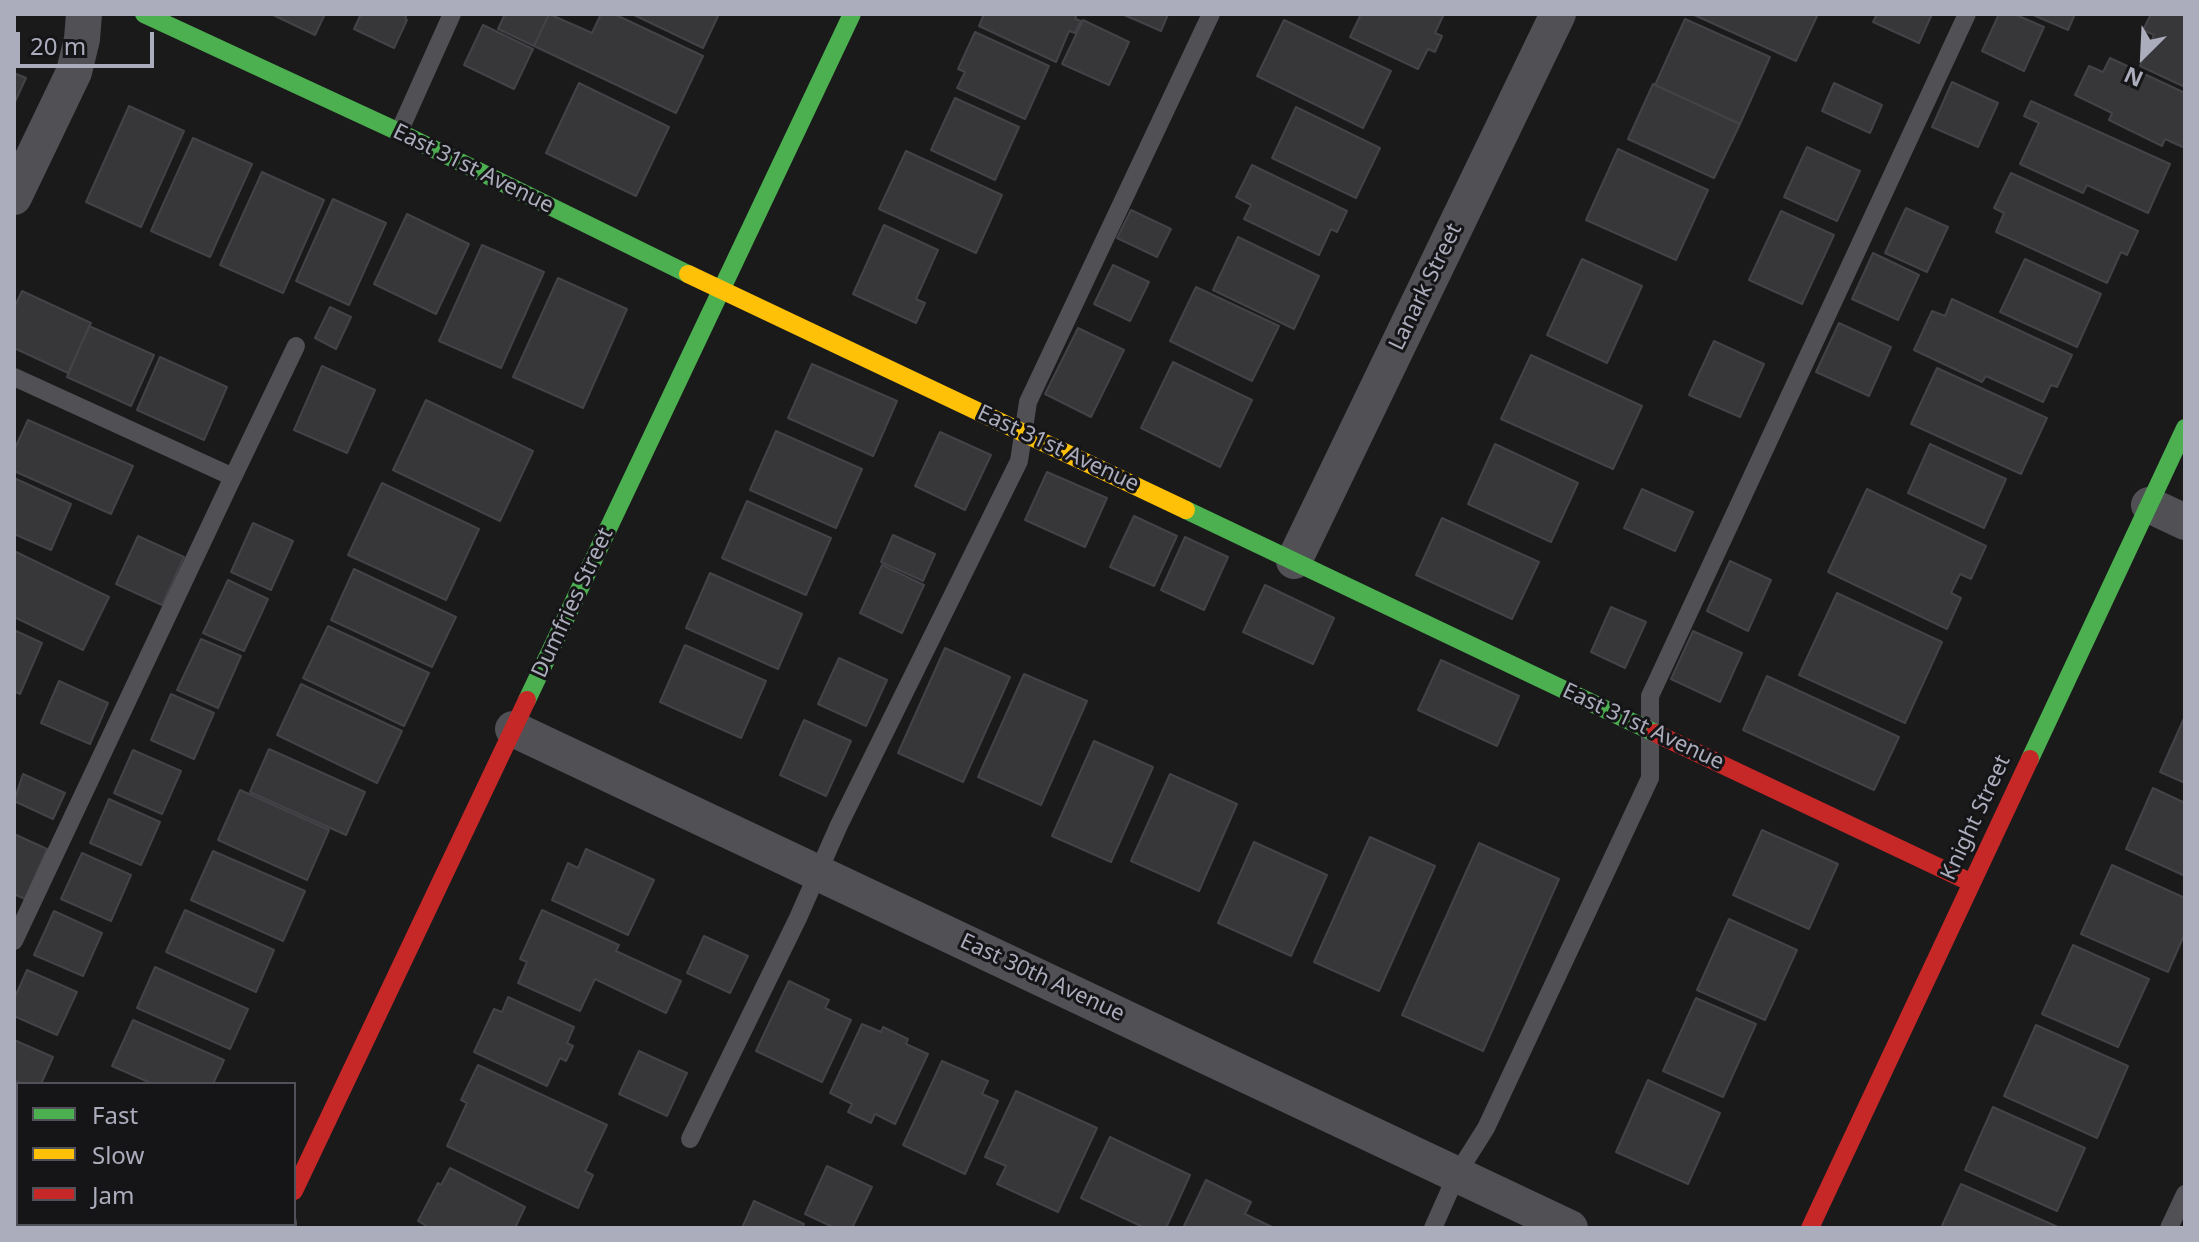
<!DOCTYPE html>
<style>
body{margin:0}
#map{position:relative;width:2199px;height:1242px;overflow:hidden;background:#1a1a1b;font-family:"Noto Sans",sans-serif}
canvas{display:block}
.frame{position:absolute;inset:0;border:16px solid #abadbc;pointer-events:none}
.legend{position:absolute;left:16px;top:1082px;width:280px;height:144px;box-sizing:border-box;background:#151417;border:2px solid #515159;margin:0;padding:10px 14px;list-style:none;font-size:24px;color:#abadbc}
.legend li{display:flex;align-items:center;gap:16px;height:40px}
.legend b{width:40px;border:2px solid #515159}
.north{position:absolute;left:2103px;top:16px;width:80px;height:80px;-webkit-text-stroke:6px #151417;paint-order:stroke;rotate:204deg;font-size:22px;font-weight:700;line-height:32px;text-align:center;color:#abadbc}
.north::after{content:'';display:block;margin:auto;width:28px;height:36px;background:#abadbc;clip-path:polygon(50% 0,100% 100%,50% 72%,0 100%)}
.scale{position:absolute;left:16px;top:32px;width:138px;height:36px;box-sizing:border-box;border:4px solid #abadbc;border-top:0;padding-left:10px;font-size:24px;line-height:28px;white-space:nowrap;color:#abadbc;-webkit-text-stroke:6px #151417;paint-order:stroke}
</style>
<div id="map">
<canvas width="2199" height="1242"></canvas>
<div class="frame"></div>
<ul class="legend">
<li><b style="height:10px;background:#4caf50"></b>Fast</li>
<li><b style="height:10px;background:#ffc107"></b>Slow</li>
<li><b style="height:10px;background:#c62828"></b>Jam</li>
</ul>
<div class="north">N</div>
<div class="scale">20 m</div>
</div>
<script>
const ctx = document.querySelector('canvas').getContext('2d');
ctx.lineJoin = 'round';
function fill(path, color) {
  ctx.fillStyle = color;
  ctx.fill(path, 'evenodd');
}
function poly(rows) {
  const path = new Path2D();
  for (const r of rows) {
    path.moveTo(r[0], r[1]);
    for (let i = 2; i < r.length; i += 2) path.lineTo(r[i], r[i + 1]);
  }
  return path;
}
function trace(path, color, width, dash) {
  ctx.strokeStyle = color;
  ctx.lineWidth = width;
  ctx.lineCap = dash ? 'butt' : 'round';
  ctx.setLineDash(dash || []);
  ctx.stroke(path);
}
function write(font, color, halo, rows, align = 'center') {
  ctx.font = font + ' "Noto Sans",sans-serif';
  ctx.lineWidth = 6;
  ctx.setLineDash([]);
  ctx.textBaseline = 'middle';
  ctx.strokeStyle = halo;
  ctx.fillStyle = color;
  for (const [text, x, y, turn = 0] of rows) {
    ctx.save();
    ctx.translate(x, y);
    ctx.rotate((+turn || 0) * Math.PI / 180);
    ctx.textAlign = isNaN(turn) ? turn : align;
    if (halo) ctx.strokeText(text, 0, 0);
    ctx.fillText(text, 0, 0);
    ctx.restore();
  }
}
const building = poly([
 [271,14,325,14,315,35,271,14],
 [361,14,407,14,405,19,407,20,394,48,354,29,361,14],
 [505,14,549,14,534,46,498,29,505,14],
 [549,14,592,33,601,14,614,14,703,56,676,113,534,46,549,14],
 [632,14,719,14,703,48,632,14],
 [984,14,1077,14,1075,19,1081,21,1075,33,1069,31,1056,62,979,26,984,14],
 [1122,14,1168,14,1161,31,1122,14],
 [1361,14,1439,14,1443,16,1435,33,1442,36,1435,52,1428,49,1418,69,1350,37,1361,14],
 [1692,14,1818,14,1796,61,1692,14],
 [1877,14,1932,14,1919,43,1873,22,1877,14],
 [1999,14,2014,14,2044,27,2024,71,1982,51,1999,14],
 [2031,14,2075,14,2068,30,2031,14],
 [2151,14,2185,14,2185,87,2140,66,2154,35,2143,30,2151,14],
 [1685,19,1770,57,1740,124,1655,85,1685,19],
 [1083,20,1129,42,1109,85,1062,64,1083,20],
 [1284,20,1391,71,1363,128,1257,76,1284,20],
 [483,25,533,49,514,89,464,65,483,25],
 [975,32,1049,66,1025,119,957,88,965,72,958,69,975,32],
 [2110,58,2185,93,2185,148,2165,139,2162,146,2109,120,2112,113,2075,95,2089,66,2103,72,2110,58],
 [14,73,26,78,14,104,14,73],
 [1952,82,1998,103,1978,147,1932,127,1952,82],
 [579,83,669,127,636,196,546,153,579,83],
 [1834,83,1882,105,1870,133,1822,111,1834,83],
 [1653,84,1740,124,1714,178,1628,139,1653,84],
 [955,98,1019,127,995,180,931,150,955,98],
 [2031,101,2170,164,2148,213,2087,185,2083,193,2020,164,2039,123,2024,116,2031,101],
 [129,106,184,131,141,227,86,202,129,106],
 [1296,107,1380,148,1356,198,1272,158,1296,107],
 [193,138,252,164,210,257,151,231,193,138],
 [1807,147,1860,171,1837,221,1784,197,1807,147],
 [1618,149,1708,190,1676,260,1586,220,1618,149],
 [906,151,1002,195,976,253,879,209,906,151],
 [1252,165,1347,211,1337,232,1331,229,1319,255,1244,219,1251,205,1236,197,1252,165],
 [262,172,324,200,283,293,220,265,262,172],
 [2011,173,2138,231,2127,255,2121,252,2107,283,1996,232,2004,213,1994,208,2011,173],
 [333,199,386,223,349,305,296,281,333,199],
 [1906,208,1948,227,1927,272,1885,253,1906,208],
 [1131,210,1171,229,1157,257,1117,238,1131,210],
 [1781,211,1834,235,1802,304,1749,280,1781,211],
 [407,214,469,244,436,314,374,284,407,214],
 [884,225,938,250,916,299,925,303,916,323,853,294,884,225],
 [1238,237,1319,276,1294,329,1213,290,1238,237],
 [482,245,544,272,501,368,439,341,482,245],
 [1873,253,1919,275,1898,320,1852,299,1873,253],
 [1582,259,1642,286,1607,363,1547,335,1582,259],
 [2025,259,2101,294,2077,347,2000,312,2025,259],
 [1113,265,1149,282,1130,321,1094,304,1113,265],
 [558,278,627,309,583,408,513,377,558,278],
 [1196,287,1279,326,1252,381,1170,341,1196,287],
 [22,291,91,323,68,373,14,348,14,308,22,291],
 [1952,299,2072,355,2057,387,2051,385,2043,402,1986,376,1982,382,1914,350,1932,311,1945,316,1952,299],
 [330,307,351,317,336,349,315,338,330,307],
 [1839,323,1891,347,1869,396,1816,372,1839,323],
 [89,326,154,355,131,406,67,377,89,326],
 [1078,328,1124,350,1091,417,1045,394,1078,328],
 [1714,341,1764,364,1740,417,1689,395,1714,341],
 [1531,355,1642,406,1613,469,1501,419,1531,355],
 [160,357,227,387,204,440,137,410,160,357],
 [1173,362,1252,400,1220,467,1141,428,1173,362],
 [812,364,897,401,873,456,788,418,812,364],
 [322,366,375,390,347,453,294,430,322,366],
 [1937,368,2047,418,2021,474,1911,424,1937,368],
 [426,400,533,451,500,521,393,470,426,400],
 [28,420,133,466,111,514,14,471,14,450,28,420],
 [776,431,862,469,836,528,750,490,776,431],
 [940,432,991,455,965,510,915,486,940,432],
 [1495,444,1578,483,1551,542,1468,504,1495,444],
 [1930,444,2006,479,1984,528,1908,493,1930,444],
 [1047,472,1107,498,1085,547,1025,520,1047,472],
 [14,478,71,504,51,550,14,534,14,478],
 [382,483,479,529,446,600,348,555,382,483],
 [1642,489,1693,512,1675,551,1624,528,1642,489],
 [1867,489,1986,546,1971,579,1960,574,1951,593,1961,598,1947,629,1828,572,1867,489],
 [747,501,831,538,806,595,722,558,747,501],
 [1134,516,1177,536,1154,586,1110,567,1134,516],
 [1442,518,1539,562,1512,619,1416,575,1442,518],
 [253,523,293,541,271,590,231,572,253,523],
 [893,535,935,554,923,581,881,562,893,535],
 [138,536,184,557,162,605,116,584,138,536],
 [1185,537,1228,557,1204,610,1161,590,1185,537],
 [14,551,109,597,83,650,14,617,14,551],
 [1730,561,1771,580,1748,631,1707,611,1730,561],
 [882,565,924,585,902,633,860,613,882,565],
 [354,569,456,617,432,667,331,620,354,569],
 [710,573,802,614,778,669,686,628,710,573],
 [228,580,268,599,244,651,203,633,228,580],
 [1265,585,1334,618,1313,664,1243,632,1265,585],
 [1837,593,1942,642,1905,723,1799,675,1837,593],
 [1611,607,1646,622,1625,668,1591,652,1611,607],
 [328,626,429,673,404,726,303,678,328,626],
 [14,630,42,643,20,694,14,691,14,630],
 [1693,631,1742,653,1720,702,1671,679,1693,631],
 [201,639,241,656,218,708,177,690,201,639],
 [685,645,766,681,741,738,660,702,685,645],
 [945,648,1010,677,963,782,898,753,945,648],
 [839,658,887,680,866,726,818,704,839,658],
 [1441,660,1519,696,1497,746,1418,710,1441,660],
 [1024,674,1087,701,1041,805,978,777,1024,674],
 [1767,676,1899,737,1874,790,1743,730,1767,676],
 [59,681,108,703,90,744,41,723,59,681],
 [301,684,402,731,377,783,277,735,301,684],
 [171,694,214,713,194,759,151,740,171,694],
 [2185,716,2185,783,2160,772,2185,716],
 [804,720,851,741,826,796,780,775,804,720],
 [1094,741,1153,767,1111,862,1052,836,1094,741],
 [269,749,365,792,346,835,250,792,269,749],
 [133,750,181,771,162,814,114,793,133,750],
 [23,774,65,793,53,819,14,801,23,774],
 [1170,774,1237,804,1199,891,1131,861,1170,774],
 [2153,788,2185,803,2185,876,2126,849,2153,788],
 [240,790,329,830,307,880,218,840,240,790],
 [109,799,160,822,141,865,90,843,109,799],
 [1762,830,1838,864,1809,929,1733,895,1762,830],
 [14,834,47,849,25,899,14,894,14,834],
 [1370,837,1435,866,1379,991,1314,962,1370,837],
 [1254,842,1327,875,1291,956,1218,923,1254,842],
 [1479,843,1559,879,1483,1051,1402,1015,1479,843],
 [586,849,654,880,628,935,552,900,568,863,578,868,586,849],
 [213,851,305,891,283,941,191,900,213,851],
 [82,853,131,875,111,921,61,899,82,853],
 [2112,865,2185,898,2185,933,2168,972,2081,934,2112,865],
 [185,910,274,950,256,992,166,952,185,910],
 [542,910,619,945,616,951,681,981,666,1013,595,979,580,1011,518,983,527,962,520,959,542,910],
 [54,911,102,933,83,976,34,955,54,911],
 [1729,919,1797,950,1765,1020,1697,990,1729,919],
 [704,936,748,956,730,993,687,973,704,936],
 [2073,945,2149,979,2118,1047,2042,1014,2073,945],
 [155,967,248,1009,230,1049,137,1008,155,967],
 [27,970,77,992,57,1035,14,1016,14,999,27,970],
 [789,981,829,1000,825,1008,851,1020,822,1082,756,1051,789,981],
 [508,997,574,1027,567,1043,573,1046,566,1061,560,1058,547,1086,474,1052,494,1009,502,1012,508,997],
 [1696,998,1756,1024,1723,1097,1663,1071,1696,998],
 [133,1020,224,1060,213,1084,153,1084,112,1066,133,1020],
 [862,1024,881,1032,883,1027,908,1039,906,1044,928,1054,895,1124,875,1114,871,1123,848,1112,852,1104,830,1093,862,1024],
 [2036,1025,2128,1066,2097,1138,2004,1096,2036,1025],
 [14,1040,53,1057,41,1084,23,1084,14,1080,14,1040],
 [639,1051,687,1073,667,1116,619,1094,639,1051],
 [942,1061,988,1081,982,1094,998,1101,965,1174,903,1145,942,1061],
 [478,1065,607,1125,585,1171,593,1175,578,1208,447,1146,467,1103,461,1100,478,1065],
 [1648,1080,1720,1113,1688,1184,1616,1152,1648,1080],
 [1016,1091,1097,1128,1058,1212,997,1184,1006,1166,985,1157,1016,1091],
 [1993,1107,2085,1148,2057,1211,1965,1170,1993,1107],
 [1110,1137,1190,1175,1166,1228,1145,1228,1081,1198,1110,1137],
 [827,1166,872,1187,852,1228,835,1228,805,1214,827,1166],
 [450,1168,525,1207,515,1228,430,1228,418,1221,438,1183,441,1185,450,1168],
 [1206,1180,1251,1202,1245,1214,1274,1228,1183,1228,1206,1180],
 [1961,1184,2060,1228,1941,1228,1961,1184],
 [754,1201,804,1224,802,1228,742,1228,754,1201],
 [31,1224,115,1224,124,1228,29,1228,31,1224]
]);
fill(building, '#373739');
trace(building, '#434347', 2);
trace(poly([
 [399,132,452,14],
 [14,377,233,477,14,941],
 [233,477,296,346],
 [690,1139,798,918,839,825,1019,461,1028,402,1211,14],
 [1433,1228,1457,1174,1486,1128,1650,778,1650,696,1967,14],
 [2169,1228,2185,1194]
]), '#505055', 18);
trace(poly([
 [14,197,74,72,82,39,84,14],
 [2149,505,2185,522],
 [1294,561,1558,14],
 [513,729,1570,1228],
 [277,1228,279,1224]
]), '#505055', 36);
trace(poly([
 [144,14,399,132,688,274],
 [1186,510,1655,733],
 [527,700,852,14],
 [2030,759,2185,428]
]), '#4caf50', 18);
trace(poly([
 [688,274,1186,510]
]), '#ffc107', 18);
trace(poly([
 [1655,733,1972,883],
 [294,1191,527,700],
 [1810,1228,2030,759]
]), '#c62828', 18);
write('22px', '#abadbc', '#151417', [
 ["East 31st Avenue",473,169,26],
 ["Lanark Street",1426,287,-64],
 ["East 31st Avenue",1058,449,25],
 ["Dumfries Street",573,603,-65],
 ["East 31st Avenue",1643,727,25],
 ["Knight Street",1976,818,-65],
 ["East 30th Avenue",1042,978,25]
]);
</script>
